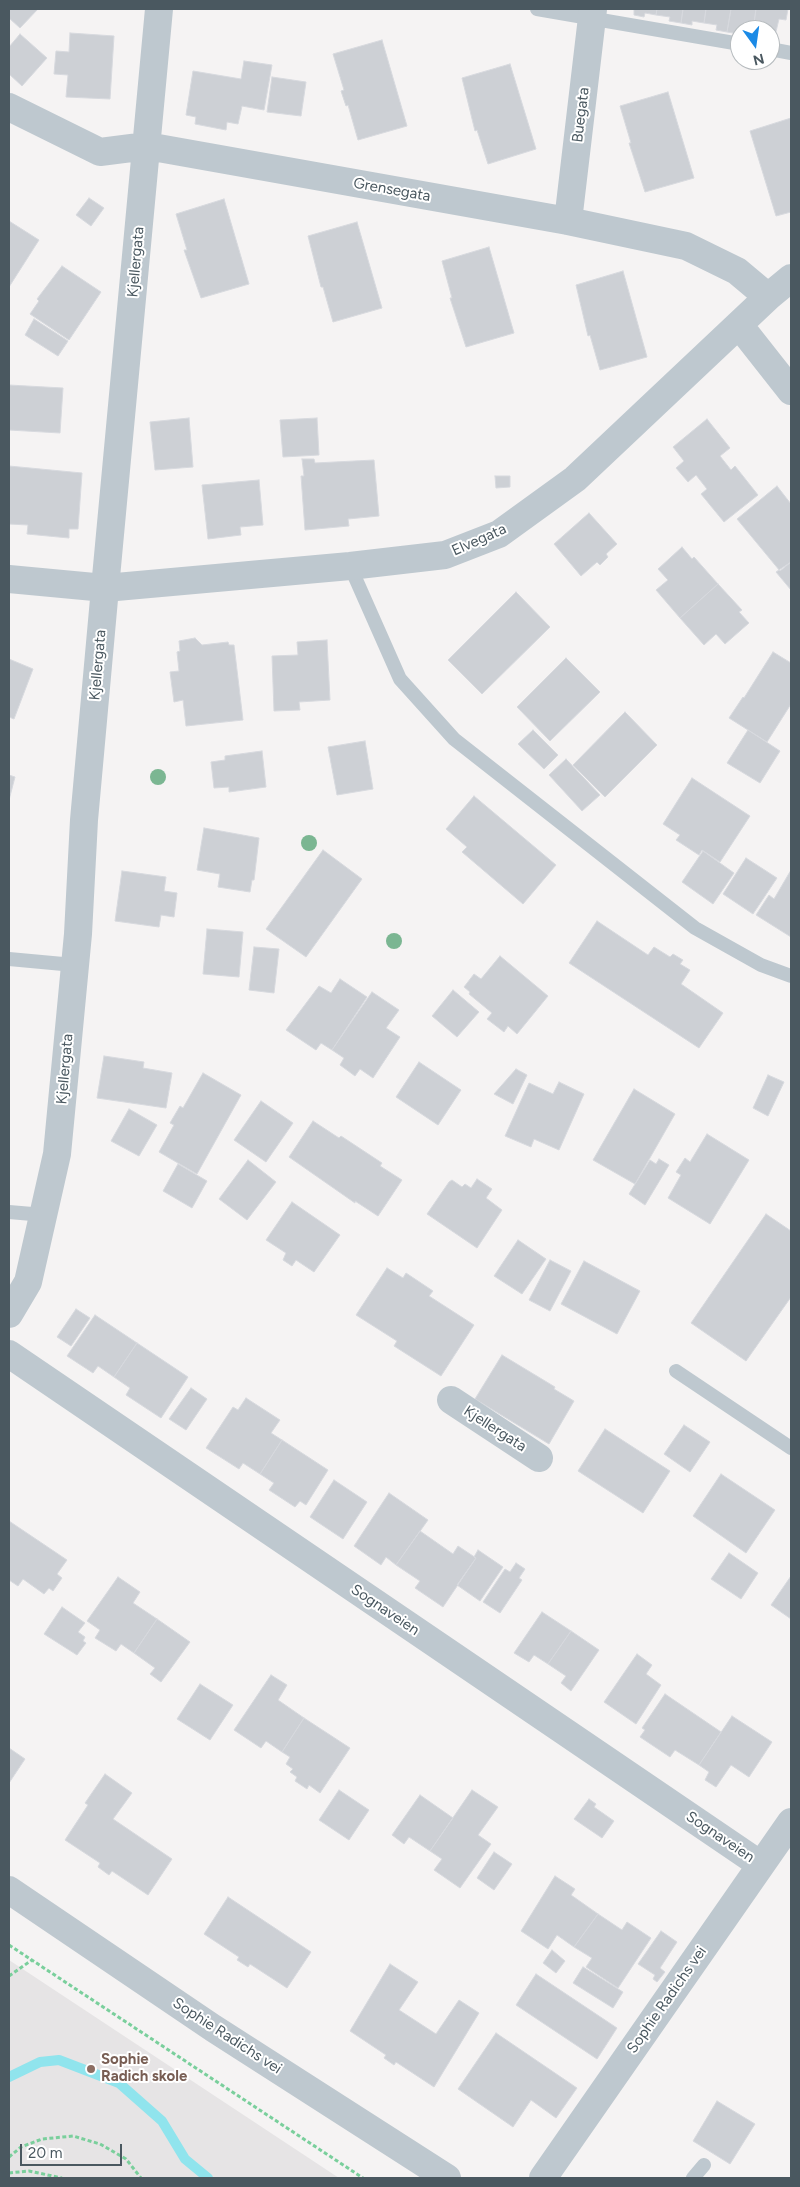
<!DOCTYPE html>
<style>
body{margin:0}
#map{position:relative;width:800px;height:2187px;overflow:hidden;background:#f5f3f3;font-family:Figtree,sans-serif}
canvas{display:block}
.frame{position:absolute;inset:0;border:10px solid #4a5860;pointer-events:none}
.north{position:absolute;left:730px;top:20px;width:50px;height:50px;box-sizing:border-box;background:#fff;border:1px solid #b7bcbf;border-radius:50%;rotate:166deg;font-size:14px;font-weight:700;line-height:20px;text-align:center;color:#4a5860}
.north::after{content:'';display:block;margin:auto;width:18px;height:22px;background:#1b8ae6;clip-path:polygon(50% 0,100% 100%,50% 72%,0 100%)}
.scale{position:absolute;left:20px;top:2144px;width:102px;height:22px;box-sizing:border-box;border:2px solid #4a5860;border-top:0;padding-left:6px;font-size:15px;line-height:18px;white-space:nowrap;color:#4a5860;-webkit-text-stroke:4px #fff;paint-order:stroke}
</style>
<div id="map">
<canvas width="800" height="2187"></canvas>
<div class="frame"></div>
<div class="north">N</div>
<div class="scale">20 m</div>
</div>
<script>
const ctx = document.querySelector('canvas').getContext('2d');
ctx.lineJoin = 'round';
function fill(path, color) {
  ctx.fillStyle = color;
  ctx.fill(path, 'evenodd');
}
function poly(rows) {
  const path = new Path2D();
  for (const r of rows) {
    path.moveTo(r[0], r[1]);
    for (let i = 2; i < r.length; i += 2) path.lineTo(r[i], r[i + 1]);
  }
  return path;
}
function trace(path, color, width, dash) {
  ctx.strokeStyle = color;
  ctx.lineWidth = width;
  ctx.lineCap = dash ? 'butt' : 'round';
  ctx.setLineDash(dash || []);
  ctx.stroke(path);
}
function write(font, color, halo, rows, align = 'center') {
  ctx.font = font + ' Figtree,sans-serif';
  ctx.lineWidth = 4;
  ctx.setLineDash([]);
  ctx.textBaseline = 'middle';
  ctx.strokeStyle = halo;
  ctx.fillStyle = color;
  for (const [text, x, y, turn = 0] of rows) {
    ctx.save();
    ctx.translate(x, y);
    ctx.rotate((+turn || 0) * Math.PI / 180);
    ctx.textAlign = isNaN(turn) ? turn : align;
    if (halo) ctx.strokeText(text, 0, 0);
    ctx.fillText(text, 0, 0);
    ctx.restore();
  }
}
fill(poly([
 [9,1960,339,2178,9,2178]
]), '#e6e4e5');
trace(poly([
 [9,2077,40,2062,59,2060,119,2083,162,2121,185,2159,208,2178]
]), '#90e4ed', 10);
const building = poly([
 [9,9,38,9,20,28,9,18,9,9],
 [634,9,657,9,656,15,645,13,644,17,634,15,634,9],
 [657,9,683,9,681,23,669,21,670,17,656,15,657,9],
 [683,9,706,9,704,23,692,21,692,25,681,23,683,9],
 [706,9,731,9,727,32,716,30,717,25,704,23,706,9],
 [731,9,756,9,753,30,740,30,739,34,727,32,731,9],
 [756,9,788,9,786,20,779,19,774,40,770,39,770,30,753,30,756,9],
 [70,33,114,36,110,99,66,97,68,75,54,74,56,51,69,52,70,33],
 [20,34,47,58,22,86,9,74,9,47,20,34],
 [382,40,407,126,358,140,348,105,346,106,341,91,344,90,333,54,382,40],
 [244,61,272,65,264,110,242,106,238,124,227,122,226,130,195,124,196,117,186,115,193,71,241,79,244,61],
 [510,64,536,149,488,164,477,130,475,131,462,78,510,64],
 [272,77,306,82,301,116,267,112,272,77],
 [668,92,694,178,645,192,629,143,631,143,620,106,668,92],
 [791,118,791,212,776,216,750,131,791,118],
 [89,198,104,208,91,226,76,215,89,198],
 [224,199,249,284,201,298,184,250,187,250,176,214,224,199],
 [9,221,39,240,9,287,9,221],
 [357,222,382,308,333,322,323,287,321,287,308,236,357,222],
 [489,247,514,333,466,347,450,298,452,298,442,261,489,247],
 [62,266,101,292,69,340,30,314,39,301,37,299,62,266],
 [623,271,647,357,600,370,590,335,588,336,576,285,623,271],
 [34,319,68,341,58,356,25,335,34,319],
 [9,385,63,388,60,433,9,430,9,385],
 [189,418,193,467,155,470,150,422,189,418],
 [317,418,319,455,283,457,280,420,317,418],
 [707,419,730,448,720,456,731,470,735,466,758,495,724,522,701,494,707,489,696,475,688,482,676,468,684,461,673,447,707,419],
 [302,459,314,459,315,463,374,460,379,516,348,519,349,526,305,530,301,476,304,476,302,459],
 [9,466,82,473,78,529,69,529,69,538,27,534,28,525,9,524,9,466],
 [495,476,510,476,510,487,496,488,495,476],
 [259,480,263,525,240,527,241,535,208,539,202,485,259,480],
 [777,486,791,504,791,562,780,571,737,519,777,486],
 [589,513,617,544,606,554,608,557,600,565,597,562,581,576,554,544,589,513],
 [682,547,692,559,694,557,718,584,680,618,656,590,668,580,658,569,682,547],
 [791,562,791,590,776,572,791,562],
 [718,584,742,610,739,612,749,623,725,644,716,634,704,645,680,618,718,584],
 [516,592,550,627,482,694,448,660,516,592],
 [195,638,202,645,228,642,229,645,234,645,243,720,186,726,183,700,174,702,170,672,179,671,177,652,180,651,179,641,195,638],
 [327,640,330,700,299,702,300,710,274,711,272,656,298,655,297,642,327,640],
 [773,652,791,663,791,704,767,742,729,718,743,697,744,698,773,652],
 [566,658,600,692,550,741,517,707,566,658],
 [9,659,33,669,14,719,9,717,9,659],
 [625,712,657,745,605,797,573,765,625,712],
 [533,730,558,755,544,769,518,744,533,730],
 [748,730,780,751,760,783,727,763,748,730],
 [365,741,373,789,337,795,328,747,365,741],
 [262,751,266,787,229,792,229,787,214,788,211,762,225,760,225,756,262,751],
 [566,759,600,795,582,811,549,775,566,759],
 [9,775,15,777,9,800,9,775],
 [692,778,750,816,720,862,702,850,699,855,676,840,680,835,663,824,692,778],
 [474,796,556,865,523,904,462,852,467,847,446,829,474,796],
 [204,828,259,838,254,880,252,880,250,892,218,887,220,874,197,870,204,828],
 [323,850,362,879,306,957,266,929,323,850],
 [703,851,734,873,713,904,682,882,703,851],
 [746,858,777,878,753,914,723,894,746,858],
 [791,870,791,937,756,915,769,895,774,899,791,870],
 [122,871,166,877,164,891,177,893,174,917,161,915,159,927,115,921,122,871],
 [597,921,648,955,654,947,670,957,673,954,683,960,680,964,690,970,681,984,723,1013,699,1048,569,963,597,921],
 [207,929,243,932,239,977,203,974,207,929],
 [254,947,279,949,274,993,249,990,254,947],
 [500,956,548,996,517,1034,508,1026,504,1032,487,1019,492,1013,469,994,470,992,464,987,474,974,481,979,500,956],
 [340,979,367,997,332,1050,321,1043,316,1050,286,1030,319,986,331,993,340,979],
 [453,990,479,1012,457,1037,432,1016,453,990],
 [372,992,399,1010,386,1028,400,1037,373,1078,360,1069,355,1076,340,1065,344,1058,332,1050,372,992],
 [104,1056,144,1062,143,1068,172,1073,166,1108,97,1098,104,1056],
 [419,1062,461,1090,438,1125,396,1097,419,1062],
 [516,1069,527,1075,513,1104,494,1094,516,1069],
 [203,1073,241,1095,197,1174,159,1152,174,1125,170,1123,180,1106,183,1108,203,1073],
 [768,1075,784,1082,768,1116,753,1108,768,1075],
 [559,1082,584,1094,559,1150,534,1139,531,1147,505,1136,529,1083,553,1094,559,1082],
 [634,1089,675,1114,635,1184,593,1160,634,1089],
 [261,1101,293,1123,266,1162,234,1140,261,1101],
 [129,1109,157,1125,139,1156,111,1141,129,1109],
 [313,1121,339,1138,341,1136,382,1163,380,1166,402,1180,378,1216,355,1201,355,1203,289,1157,313,1121],
 [707,1134,749,1160,710,1224,668,1198,681,1175,676,1172,685,1158,690,1162,707,1134],
 [659,1159,669,1165,645,1205,629,1194,650,1160,656,1164,659,1159],
 [248,1160,276,1182,247,1220,219,1199,248,1160],
 [178,1164,207,1181,192,1208,163,1191,178,1164],
 [477,1179,492,1189,486,1198,502,1210,477,1248,427,1214,449,1182,452,1180,462,1187,465,1184,471,1188,477,1179],
 [292,1202,340,1235,314,1272,296,1260,292,1266,283,1260,286,1253,266,1240,292,1202],
 [766,1214,791,1231,791,1297,746,1361,691,1323,766,1214],
 [518,1240,546,1259,522,1294,494,1276,518,1240],
 [550,1260,571,1271,550,1311,529,1300,550,1260],
 [584,1261,640,1291,617,1334,561,1304,584,1261],
 [387,1268,403,1278,406,1273,433,1291,429,1296,474,1325,441,1376,394,1346,397,1341,356,1315,387,1268],
 [76,1309,90,1318,71,1346,57,1337,76,1309],
 [95,1315,137,1343,114,1377,98,1366,93,1373,67,1356,95,1315],
 [137,1343,188,1377,161,1418,126,1395,130,1388,114,1377,137,1343],
 [502,1355,555,1387,554,1389,574,1401,549,1444,475,1399,502,1355],
 [191,1388,207,1399,186,1430,169,1419,191,1388],
 [246,1398,280,1420,271,1433,282,1440,260,1474,243,1463,239,1469,206,1448,233,1407,238,1410,246,1398],
 [684,1425,710,1442,690,1472,664,1454,684,1425],
 [605,1429,670,1471,643,1513,578,1471,605,1429],
 [282,1440,328,1470,306,1505,300,1501,295,1507,269,1490,274,1483,260,1474,282,1440],
 [721,1474,775,1510,746,1553,693,1516,721,1474],
 [334,1480,367,1502,343,1539,310,1517,334,1480],
 [389,1493,428,1520,396,1565,386,1557,381,1565,354,1546,389,1493],
 [9,1521,67,1560,57,1574,62,1578,53,1591,49,1588,44,1594,23,1579,18,1586,9,1580,9,1521],
 [420,1531,453,1554,458,1546,476,1558,443,1607,415,1588,420,1581,396,1565,420,1531],
 [478,1550,503,1567,480,1601,457,1585,476,1558,474,1557,478,1550],
 [729,1553,758,1573,741,1599,711,1579,729,1553],
 [516,1563,525,1569,519,1578,522,1580,500,1613,483,1602,505,1569,510,1572,516,1563],
 [791,1576,791,1619,771,1605,791,1576],
 [118,1577,140,1592,133,1603,157,1619,134,1653,121,1644,116,1651,95,1638,100,1630,87,1621,118,1577],
 [62,1607,85,1623,78,1632,85,1637,83,1641,86,1643,77,1655,44,1634,62,1607],
 [542,1612,571,1631,548,1664,534,1655,529,1662,514,1653,542,1612],
 [157,1619,190,1642,161,1682,150,1674,155,1668,134,1653,157,1619],
 [571,1631,599,1650,571,1691,561,1683,566,1676,548,1664,571,1631],
 [637,1654,652,1665,646,1674,661,1685,636,1724,604,1702,637,1654],
 [271,1675,287,1685,278,1700,304,1718,282,1752,266,1741,261,1748,234,1730,271,1675],
 [200,1684,233,1705,210,1740,177,1719,200,1684],
 [665,1694,721,1732,699,1765,675,1750,670,1757,640,1737,645,1730,642,1728,665,1694],
 [732,1716,772,1742,749,1777,731,1765,716,1787,705,1780,709,1772,699,1765,732,1716],
 [304,1718,350,1748,320,1793,309,1785,307,1789,295,1781,297,1777,290,1772,293,1769,286,1764,290,1757,282,1752,304,1718],
 [9,1748,25,1759,9,1783,9,1748],
 [105,1774,132,1793,113,1819,172,1859,148,1895,112,1871,109,1875,98,1867,100,1863,65,1840,88,1805,85,1803,105,1774],
 [339,1790,369,1810,349,1840,319,1820,339,1790],
 [472,1790,498,1807,478,1835,491,1844,460,1888,434,1870,442,1859,430,1851,472,1790],
 [420,1795,453,1818,430,1851,409,1837,404,1844,392,1835,420,1795],
 [589,1799,596,1804,594,1807,614,1821,602,1838,574,1819,589,1799],
 [494,1852,512,1864,494,1890,477,1878,494,1852],
 [555,1876,575,1889,571,1895,598,1914,574,1947,557,1935,548,1949,521,1931,555,1876],
 [228,1897,311,1952,287,1988,250,1964,248,1967,237,1960,239,1957,204,1934,228,1897],
 [598,1914,622,1930,627,1922,651,1938,618,1988,586,1967,592,1958,574,1947,598,1914],
 [661,1931,677,1942,660,1968,665,1972,657,1982,653,1979,655,1975,638,1964,661,1931],
 [552,1950,565,1961,556,1973,543,1963,552,1950],
 [390,1964,418,1982,399,2010,436,2034,459,2000,479,2013,434,2087,396,2062,394,2065,384,2058,386,2055,350,2031,390,1964],
 [583,1967,623,1992,613,2008,573,1983,583,1967],
 [536,1974,617,2028,597,2059,516,2005,536,1974],
 [496,2033,577,2088,556,2118,531,2100,513,2127,458,2089,496,2033],
 [717,2101,755,2124,730,2164,693,2141,717,2101]
]);
fill(building, '#cdd0d5');
trace(building, '#d7d9de', 1);
trace(poly([
 [9,1945,363,2178],
 [9,1976,32,1960],
 [9,2157,21,2147,42,2139,73,2136,100,2144,126,2159,141,2178],
 [9,2173,29,2171,62,2178]
]), '#7acf9c', 3, [4, 2.5]);
trace(poly([
 [537,9,740,44],
 [770,49,791,53],
 [350,566,400,679,454,739,695,928,761,965,791,976],
 [9,959,74,965],
 [9,1212,44,1215],
 [676,1371,791,1448],
 [693,2178,704,2165]
]), '#bec8cf', 14);
trace(poly([
 [9,107,100,152,147,146,568,221,686,246,737,271,768,297],
 [568,221,593,9],
 [739,325,791,391],
 [9,579,105,588,350,566,445,555,499,534,575,479,768,297,791,278],
 [9,1314,28,1282,57,1154,78,934,84,820,105,588,159,9],
 [9,1354,761,1865],
 [451,1400,539,1458],
 [9,1890,213,2028,447,2178],
 [543,2178,791,1822]
]), '#bec8cf', 28);
ctx.fillStyle = '#7bb692';
for (const [x, y] of [
 [158,777],
 [309,843],
 [394,941]
]) {
  ctx.beginPath();
  ctx.arc(x, y, 8, 0, 2 * Math.PI);
  ctx.fill();
}
for (const [x, y, r, color] of [
 [91,2069,5,"#8d6e63"]
]) {
  const dot = new Path2D();
  dot.arc(x, y, r, 0, 2 * Math.PI);
  ctx.fillStyle = color;
  ctx.fill(dot);
  trace(dot, '#fff', 2);
}
write('15px', '#4a5860', '#fff', [
 ["Buegata",581,115,-83],
 ["Grensegata",392,190,10],
 ["Kjellergata",136,262,-85],
 ["Elvegata",479,540,-24],
 ["Kjellergata",98,665,-85],
 ["Kjellergata",65,1069,-85],
 ["Kjellergata",495,1429,33],
 ["Sognaveien",385,1610,34],
 ["Sognaveien",720,1837,34],
 ["Sophie Radichs vei",667,2000,-55],
 ["Sophie Radichs vei",227,2036,33]
]);
write('bold 15px', '#785e54', '#fff', [
 ["Sophie",101,2060],
 ["Radich skole",101,2077]
], 'left');
</script>
